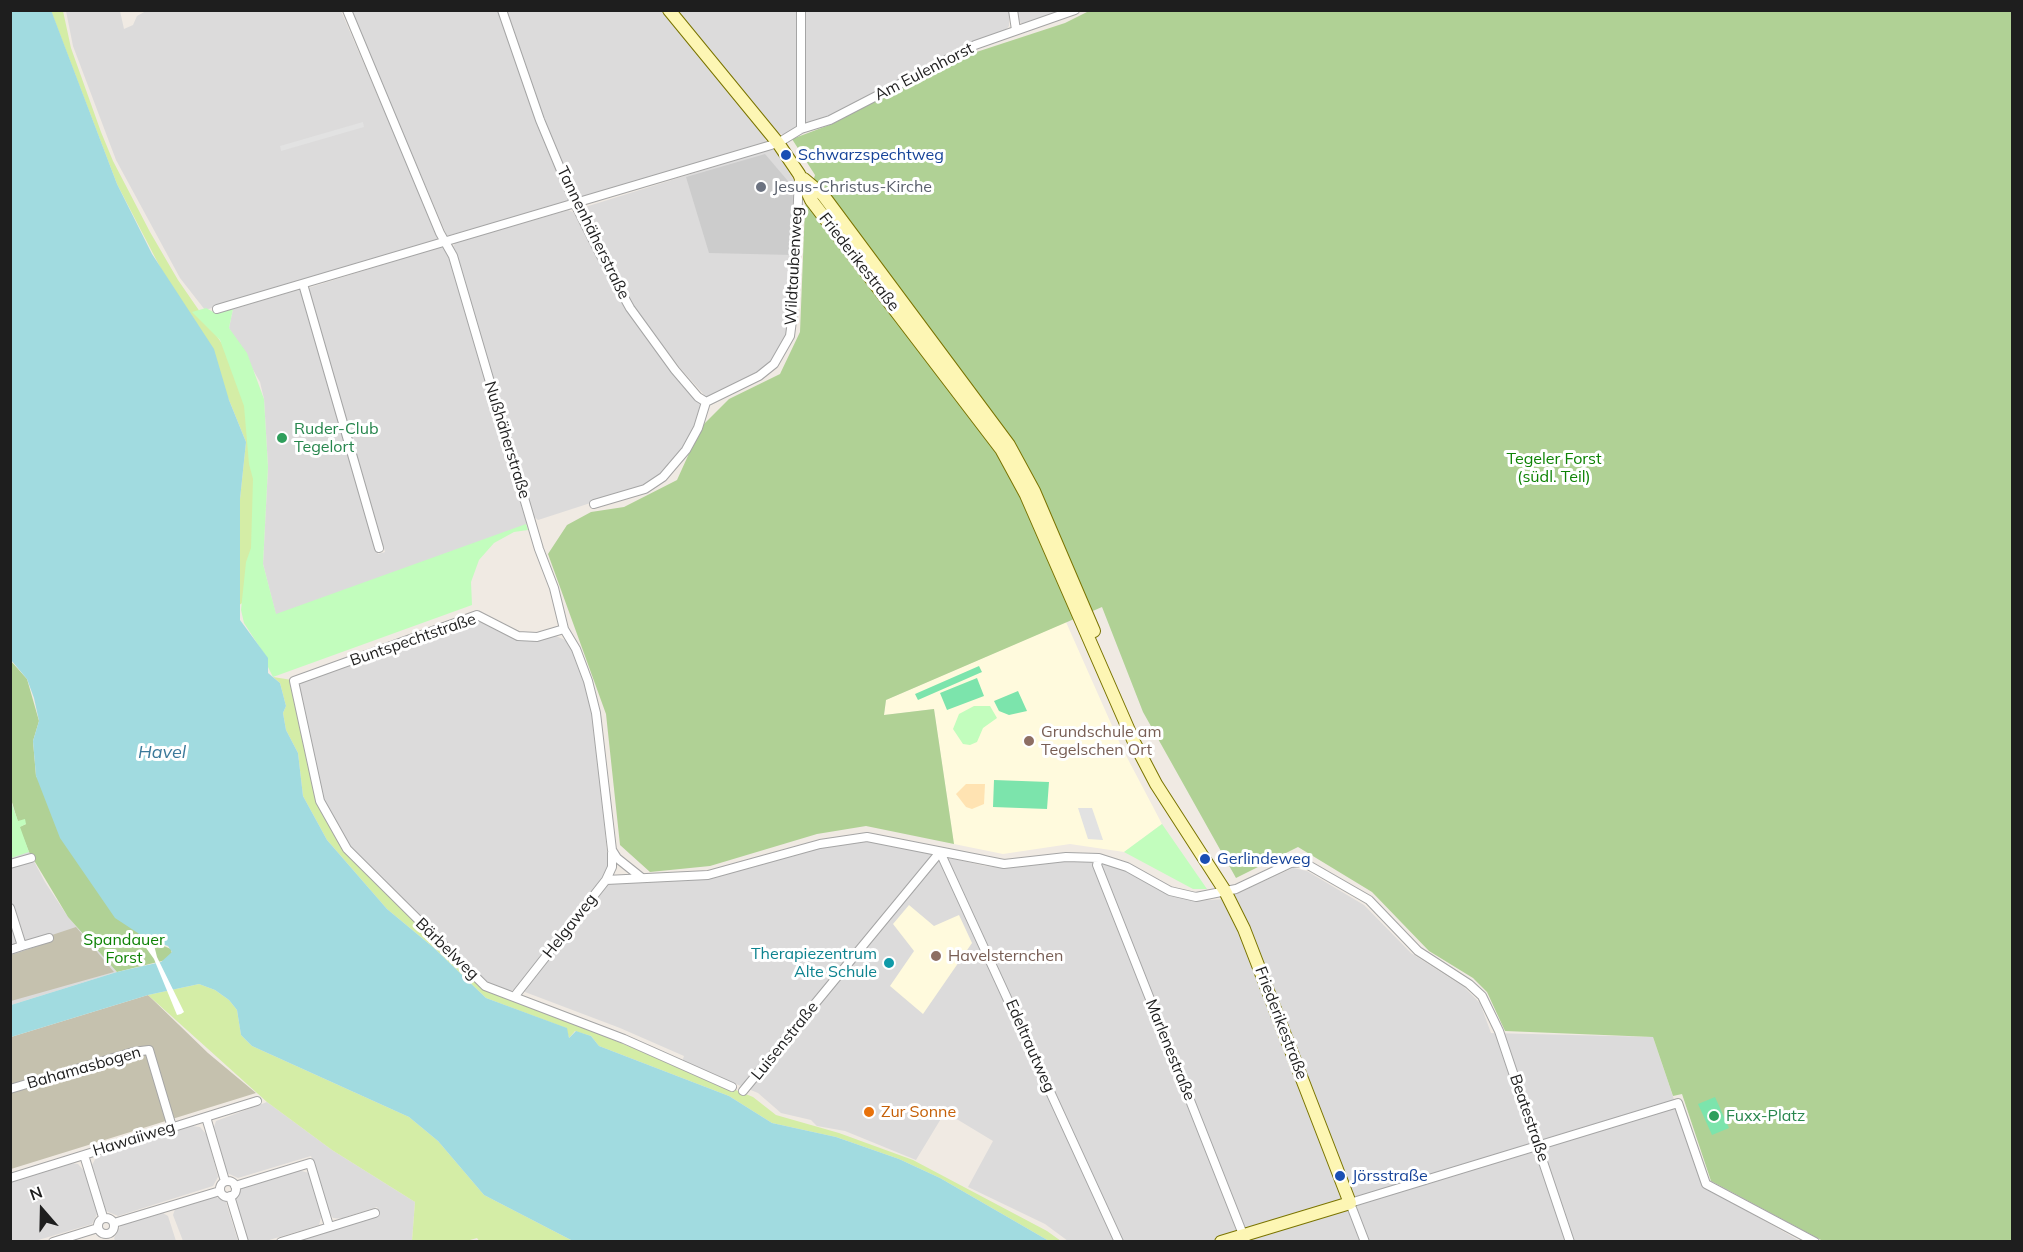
<!DOCTYPE html>
<meta charset="utf-8">
<style>
body{margin:0}
#map{position:relative;width:2023px;height:1252px;overflow:hidden;background:#f0eae3;font-family:Mulish,sans-serif}
canvas{display:block}
.frame{position:absolute;inset:0;border:12px solid #1e1e1e;pointer-events:none}
.north{position:absolute;left:12px;top:1180px;width:60px;height:60px;-webkit-text-stroke:4px #fff;paint-order:stroke;rotate:340deg;font-size:16px;font-weight:700;line-height:24px;text-align:center;color:#1e1e1e}
.north::after{content:'';display:block;margin:auto;width:21px;height:27px;background:#1e1e1e;clip-path:polygon(50% 0,100% 100%,50% 72%,0 100%)}
</style>
<div id="map">
<canvas width="2023" height="1252"></canvas>
<div class="frame"></div>
<div class="north">N</div>
</div>
<script>
const ctx = document.querySelector('canvas').getContext('2d');
ctx.lineJoin = 'round';
function fill(path, color) {
  ctx.fillStyle = color;
  ctx.fill(path, 'evenodd');
}
function poly(rows) {
  const path = new Path2D();
  for (const r of rows) {
    if (r.length === 3) {
      path.moveTo(r[0] + r[2], r[1]);
      path.arc(r[0], r[1], r[2], 0, 2 * Math.PI);
      continue;
    }
    path.moveTo(r[0], r[1]);
    for (let i = 2; i < r.length; i += 2) path.lineTo(r[i], r[i + 1]);
  }
  return path;
}
function trace(path, color, width, dash) {
  ctx.strokeStyle = color;
  ctx.lineWidth = width;
  ctx.lineCap = dash ? 'butt' : 'round';
  ctx.setLineDash(dash || []);
  ctx.stroke(path);
}
function write(font, color, halo, rows, align = 'center') {
  ctx.font = font + ' Mulish,sans-serif';
  ctx.lineWidth = 6;
  ctx.setLineDash([]);
  ctx.textBaseline = 'middle';
  ctx.strokeStyle = halo;
  ctx.fillStyle = color;
  for (const [text, x, y, turn = 0] of rows) {
    ctx.save();
    ctx.translate(x, y);
    ctx.rotate((+turn || 0) * Math.PI / 180);
    ctx.textAlign = isNaN(turn) ? turn : align;
    if (halo) ctx.strokeText(text, 0, 0);
    ctx.fillText(text, 0, 0);
    ctx.restore();
  }
}
fill(poly([
 [353,10,500,11,569,202,447,236,354,19],
 [66,11,120,11,124,29,133,25,137,16,146,11,341,11,438,235,437,241,205,310,180,278,116,160,73,46],
 [504,11,663,11,765,135,766,143,578,200,570,190],
 [676,11,796,11,796,118,800,118,797,129,784,135,776,132],
 [804,11,1009,11,1009,26,1004,32,829,119,806,125,803,119],
 [1016,11,1063,11,1024,26,1017,19],
 [771,149,776,151,795,182,788,334,770,363,756,373,707,398,680,368,632,304,602,251,582,208],
 [568,210,573,212,626,308,702,403,696,429,668,469,643,486,538,520,533,516,453,247,455,243],
 [443,246,449,257,529,520,528,524,276,615,263,564,268,467,264,399,260,382,229,328,233,309,301,289,378,554,385,552,308,288],
 [479,618,506,634,554,635,567,641,571,646,581,669,594,720,610,882,691,879,800,851,865,839,985,866,1007,868,1067,858,1112,864,1163,891,1193,901,1225,899,1293,868,1307,871,1364,905,1411,953,1464,987,1480,1003,1491,1033,1653,1037,1703,1186,1800,1241,1068,1241,1045,1224,968,1187,993,1141,945,1112,916,1160,845,1131,817,1126,811,1120,781,1113,758,1093,682,1062,684,1056,620,1028,517,989,507,992,484,982,355,856,320,797,296,692,302,680],
 [10,799,29,852,45,882,68,917,117,972,11,1005],
 [267,1102,332,1150,415,1202,412,1241,291,1241,380,1214,377,1207,345,1217,345,1219,333,1218,329,1212,311,1156,238,1178,227,1173,213,1130,216,1121],
 [191,1126,200,1127,207,1135,218,1177,213,1186,118,1216,106,1211,92,1165,97,1156],
 [71,1163,78,1164,86,1173,97,1214,92,1224,35,1241,11,1242,11,1182],
 [298,1170,309,1173,322,1214,319,1225,266,1241,248,1241,235,1200,242,1187],
 [215,1196,226,1202,238,1241,183,1241,173,1215,175,1209],
 [163,1213,168,1216,176,1241,115,1241,114,1238,121,1225]
]), '#dcdbdb');
fill(poly([
 [1066,622,1121,746,1162,824,1124,852,1070,844,1003,854,954,844,934,709,884,715,886,700],
 [909,905,934,926,959,915,972,943,923,1014,890,986,914,951,893,924]
]), '#fffadd');
fill(poly([
 [765,154,793,187,792,255,709,253,686,177]
]), '#ccc');
fill(poly([
 [76,927,114,972,11,1001,11,955,53,941,52,935],
 [148,995,208,1053,256,1093,11,1169,11,1037]
]), '#c5c1ae');
fill(poly([
 [51,11,63,11,71,48,101,132,113,161,150,232,178,280,247,380,263,588,238,606,240,499,246,442,229,400,117,184],
 [273,677,292,680,317,802,344,851,484,987,753,1097,776,1115,839,1133,913,1160,1047,1231,1061,1241,1049,1241,940,1178,899,1159,836,1137,772,1123,729,1096,599,1046,591,1036,575,1031,569,1038,566,1028,486,998,434,948,387,909,327,840,303,796,298,753,286,730,283,713,286,706,280,683],
 [199,984,215,990,229,1000,237,1010,241,1035,252,1046,409,1117,438,1141,484,1195,573,1241,480,1242,477,1238,463,1242,412,1241,415,1202,332,1150,267,1102,148,995]
]), '#d4eda6');
fill(poly([
 [1091,10,2012,11,2012,1241,1823,1241,1711,1181,1682,1094,1673,1096,1653,1037,1505,1031,1487,992,1473,978,1429,951,1372,892,1298,847,1236,878,1143,712,1102,607,886,700,884,715,934,709,954,844,866,826,817,834,710,866,650,872,620,845,606,714,548,554,567,525,591,512,624,507,677,480,701,427,729,399,780,374,800,332,805,207,815,175,792,139,832,124,949,61,1065,23],
 [10,660,27,679,39,721,33,741,36,776,147,939,171,949,172,954,166,960,117,972,68,917,29,852,19,827,26,824,18,822,11,799]
]), '#b0d195');
fill(poly([
 [966,784,985,784,984,804,972,809,966,807,956,794]
]), '#ffe3b2');
fill(poly([
 [206,308,215,313,233,309,229,328,247,353,264,399,268,467,263,564,276,614,526,524,528,530,514,532,494,543,479,560,471,582,472,605,273,677,268,667,268,660,244,623,241,610,246,562,251,548,253,479,249,464,244,406,220,340,192,312],
 [974,706,990,706,997,718,983,728,977,742,970,745,963,744,953,729,959,714],
 [10,799,18,821,25,819,26,824,20,827,29,852,11,858],
 [1162,824,1207,889,1193,889,1124,852]
]), '#c2fdbd');
fill(poly([
 [979,666,982,672,918,700,915,694],
 [977,678,984,696,947,710,940,693],
 [1018,691,1027,711,1009,715,999,711,994,701],
 [994,780,1049,782,1047,809,993,807],
 [1715,1097,1729,1128,1712,1135,1698,1104]
]), '#7ce4ac');
fill(poly([
 [363,122,364,127,281,151,280,146],
 [1078,808,1092,808,1103,840,1088,839]
]), '#e2e2e2');
fill(poly([
 [51,10,117,184,152,254,214,349,229,400,246,442,240,499,240,620,268,658,268,673,280,683,286,706,283,713,286,730,298,753,303,796,327,840,387,909,434,948,486,998,567,1028,569,1038,576,1031,591,1036,599,1046,729,1096,772,1123,836,1137,899,1159,940,1178,1049,1241,573,1241,484,1195,438,1141,409,1117,252,1046,241,1035,237,1010,229,1000,215,990,199,984,148,995,11,1037,11,1005,117,972,161,962,172,952,168,946,147,939,115,918,60,838,36,776,33,741,39,721,34,698,27,679,11,660,11,11]
]), '#a1dbe0');
fill(poly([
 [148,941,153,941,157,957,184,1012,181,1014,177,1015,154,959,144,945]
]), '#fff');
const street = poly([
 [347,10,440,233,453,256,539,549,554,588,564,629,576,649,588,681,596,713,612,850,617,858,642,878],
 [502,10,540,120,575,204,600,254,630,308,675,370,698,397,706,402],
 [1013,10,1016,30],
 [801,129,801,10],
 [303,284,379,548],
 [217,309,778,143,801,129,830,120,975,45,1075,10],
 [706,402,759,376,774,364,790,336,793,313,799,177],
 [594,504,645,489,663,477,686,450,698,428,706,402],
 [564,629,537,637,518,636,477,615,294,681,320,801,347,849,485,986,624,1039,732,1087],
 [940,852,1119,1242],
 [1099,858,1097,865,1246,1242],
 [10,864,31,858],
 [606,880,708,875,820,844,867,837,1004,864,1066,857,1099,858,1127,867,1170,891,1196,897,1236,889,1291,863,1303,862,1369,900,1418,951,1469,984,1482,996,1499,1031,1570,1242],
 [10,908,22,946,10,950],
 [22,946,49,938],
 [514,997,606,880,612,867,612,853],
 [10,1089,133,1052,149,1050,172,1127],
 [743,1091,940,852],
 [206,1117,225,1181],
 [84,1155,103,1217],
 [10,1178,257,1101],
 [228,1189,8],
 [235,1186,310,1163,329,1226],
 [230,1196,244,1242],
 [106,1226,8],
 [114,1223,220,1191],
 [53,1242,98,1228],
 [281,1242,375,1213],
 [1365,1242,1350,1203,1678,1103,1706,1184,1815,1242]
]);
const secondary = poly([
 [669,10,778,143,799,174,811,200,1001,449,1026,495,1134,742,1156,784,1225,891,1244,929,1350,1203,1221,1242],
 [804,179,823,195,1009,445,1034,491,1094,631]
]);
trace(street, '#a5a5a5', 10);
trace(secondary, '#7a7400', 14);
trace(street, '#fff', 8);
trace(secondary, '#fdf6b4', 12);
for (const [x, y, r, color] of [
 [786,155,6,"#1a4fb4"],
 [761,187,6,"#6b7280"],
 [282,438,6,"#2e9e5b"],
 [1029,741,6,"#8d6e63"],
 [1205,859,6,"#1a4fb4"],
 [936,956,6,"#8d6e63"],
 [889,963,6,"#0f9aa8"],
 [869,1112,6,"#e8710a"],
 [1714,1116,6,"#2e9e5b"],
 [1340,1176,6,"#1a4fb4"]
]) {
  const dot = new Path2D();
  dot.arc(x, y, r, 0, 2 * Math.PI);
  ctx.fillStyle = color;
  ctx.fill(dot);
  trace(dot, '#fff', 2);
}
write('16px', '#1e1e1e', '#fff', [
 ["Am Eulenhorst",924,72,-27],
 ["Tannenhäherstraße",593,233,64],
 ["Friederikestraße",859,262,52],
 ["Wildtaubenweg",794,266,-87],
 ["Nußhäherstraße",507,440,73],
 ["Buntspechtstraße",413,640,-19],
 ["Helgaweg",570,926,-52],
 ["Bärbelweg",447,949,44],
 ["Friederikestraße",1281,1023,69],
 ["Luisenstraße",785,1041,-51],
 ["Edeltrautweg",1030,1046,66],
 ["Marlenestraße",1170,1050,68],
 ["Bahamasbogen",84,1068,-16],
 ["Beatestraße",1529,1118,71],
 ["Hawaiiweg",134,1139,-17]
]);
write('16px', '#164399', '#fff', [
 ["Schwarzspechtweg",798,155],
 ["Gerlindeweg",1217,859],
 ["Jörsstraße",1352,1176]
], 'left');
write('16px', '#5b616d', '#fff', [
 ["Jesus-Christus-Kirche",773,187]
], 'left');
write('16px', '#27864d', '#fff', [
 ["Ruder-Club",294,429],
 ["Tegelort",294,447],
 ["Fuxx-Platz",1726,1116]
], 'left');
write('16px', '#0e8305', '#fff', [
 ["Tegeler Forst",1554,459],
 ["(südl. Teil)",1554,477],
 ["Spandauer",124,940],
 ["Forst",124,958]
]);
write('16px', '#785e54', '#fff', [
 ["Grundschule am",1041,732],
 ["Tegelschen Ort",1041,750],
 ["Havelsternchen",948,956]
], 'left');
write('16px', '#0d838f', '#fff', [
 ["Therapiezentrum",877,954],
 ["Alte Schule",877,972]
], 'right');
write('16px', '#c56008', '#fff', [
 ["Zur Sonne",881,1112]
], 'left');
write('italic 18px', '#3c7a9b', '#fff', [
 ["Havel",162,753]
]);
</script>
